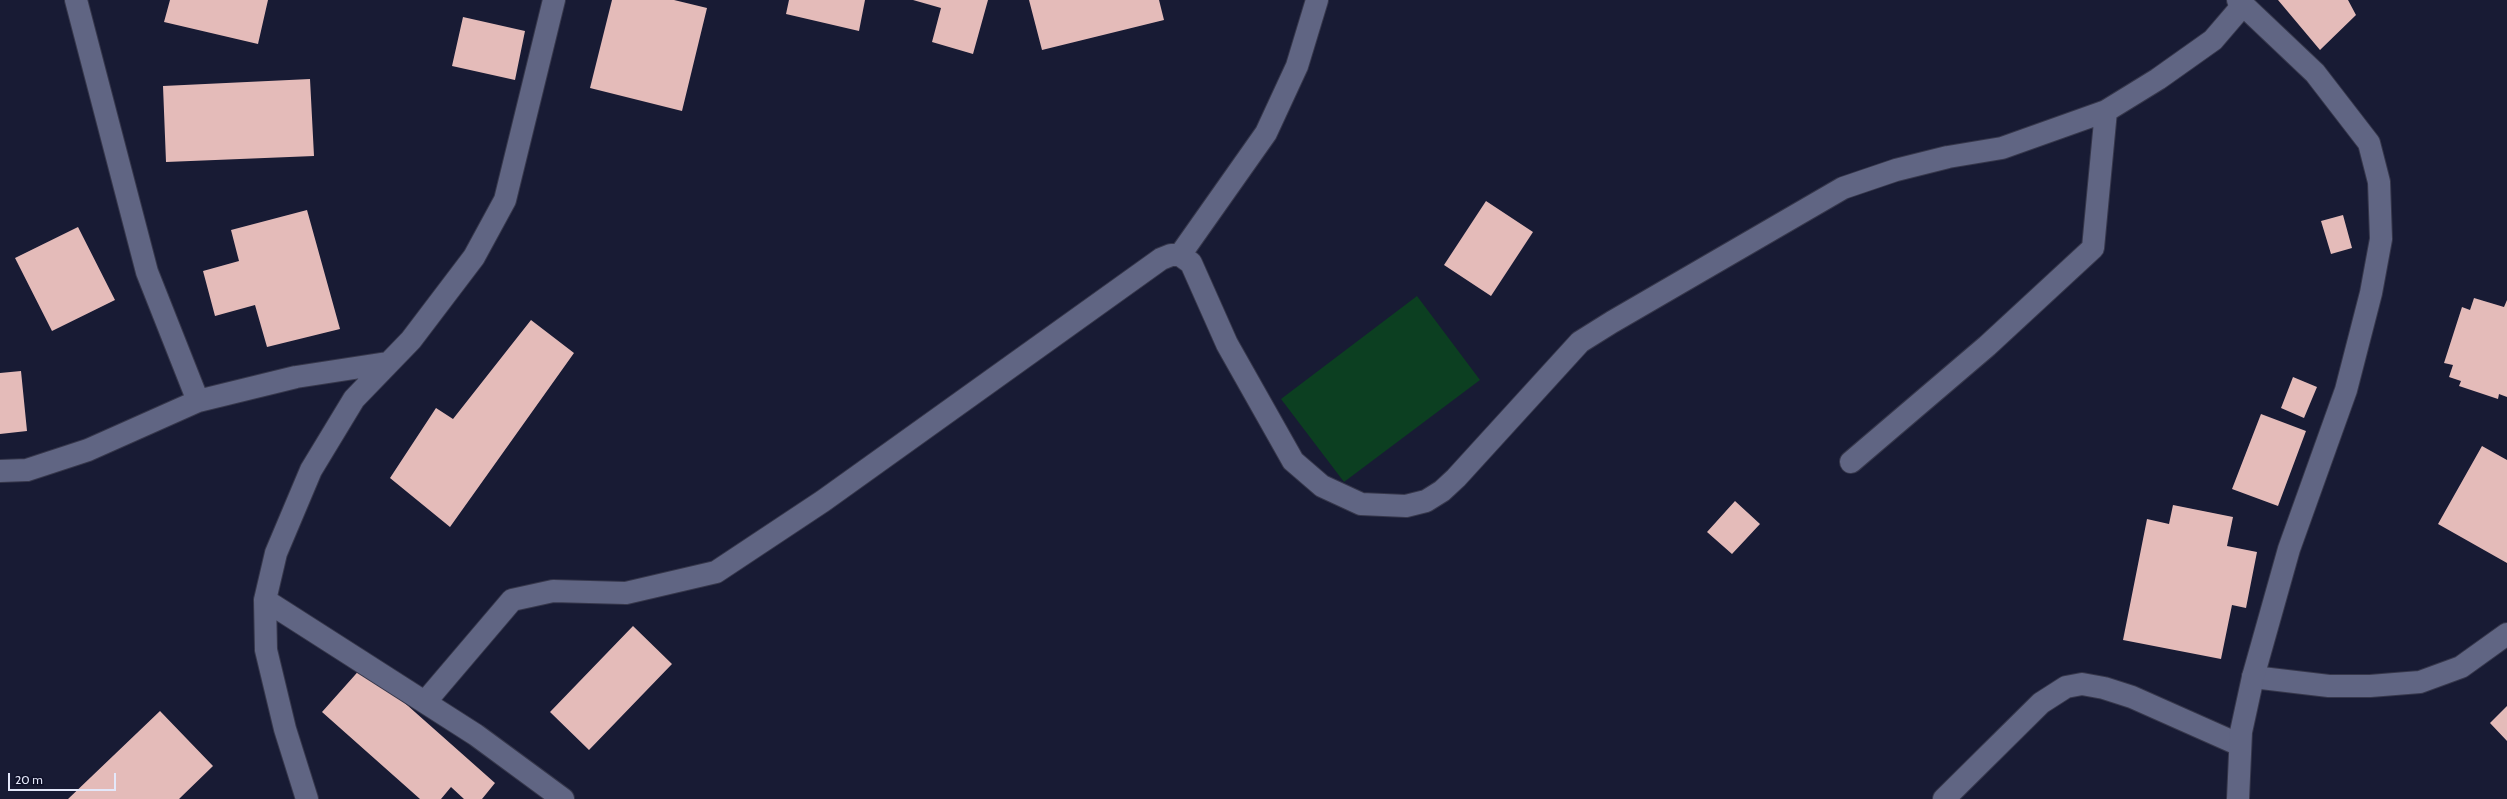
<!DOCTYPE html>
<style>
body{margin:0}
#map{position:relative;width:2507px;height:799px;overflow:hidden;background:#181b34;font-family:Cabin,sans-serif}
canvas{display:block}
.scale{position:absolute;left:8px;top:773px;width:108px;height:18px;box-sizing:border-box;border:2px solid #e4e8fa;border-top:0;padding-left:5px;font-size:12px;line-height:14px;white-space:nowrap;color:#e4e8fa;-webkit-text-stroke:3px #0f1129;paint-order:stroke}
</style>
<div id="map">
<canvas width="2507" height="799"></canvas>
<div class="scale">20 m</div>
</div>
<script>
const ctx = document.querySelector('canvas').getContext('2d');
ctx.lineJoin = 'round';
function fill(path, color) {
  ctx.fillStyle = color;
  ctx.fill(path, 'evenodd');
}
function poly(rows) {
  const path = new Path2D();
  for (const r of rows) {
    path.moveTo(r[0], r[1]);
    for (let i = 2; i < r.length; i += 2) path.lineTo(r[i], r[i + 1]);
  }
  return path;
}
function trace(path, color, width, dash) {
  ctx.strokeStyle = color;
  ctx.lineWidth = width;
  ctx.lineCap = dash ? 'butt' : 'round';
  ctx.setLineDash(dash || []);
  ctx.stroke(path);
}
fill(poly([
 [1417,296,1480,380,1344,482,1281,399]
]), '#0c3f21');
fill(poly([
 [170,0,268,0,258,44,164,22],
 [612,0,674,0,707,8,682,111,590,88],
 [789,0,865,0,859,31,786,14],
 [913,0,988,0,973,54,932,42,941,8],
 [1029,0,1159,0,1164,20,1042,50],
 [2278,0,2348,0,2356,15,2320,50],
 [463,17,525,31,515,80,452,66],
 [310,79,314,156,166,162,163,86],
 [1486,201,1533,232,1491,296,1444,265],
 [307,210,340,329,267,347,255,305,215,316,203,271,239,261,231,230],
 [2343,215,2352,248,2331,254,2321,221],
 [78,227,115,300,52,331,15,258],
 [2474,298,2504,307,2507,300,2507,397,2499,394,2498,399,2459,386,2461,381,2449,377,2453,365,2444,363,2462,307,2470,310],
 [531,320,574,353,450,527,390,478,436,408,453,419],
 [21,371,27,431,0,434,0,373],
 [2293,377,2317,387,2304,418,2281,408],
 [2261,414,2306,431,2278,506,2232,489],
 [2482,446,2507,460,2507,563,2438,524],
 [1735,501,1760,524,1732,554,1707,532],
 [2173,505,2233,517,2227,546,2257,552,2246,608,2232,605,2221,659,2123,640,2147,519,2169,524],
 [633,626,672,664,589,750,550,712],
 [363,666,495,783,482,799,464,799,451,787,441,799,420,799,322,712],
 [2507,706,2507,741,2490,723],
 [160,711,213,766,179,799,68,799]
]), '#e4bbb9');
const minor = poly([
 [76,0,147,272,198,401],
 [1180,255,1266,133,1297,66,1317,0],
 [1851,462,1987,346,2093,248,2106,111],
 [0,471,27,470,88,450,198,401,296,377,387,363],
 [265,600,476,735,563,799],
 [2253,677,2329,686,2370,686,2420,682,2461,667,2507,634],
 [426,701,512,600,553,591,626,593,716,572,823,501,1161,259,1171,255,1180,255,1191,263,1227,344,1293,461,1322,486,1361,504,1406,506,1426,501,1442,491,1456,478,1580,342,1612,322,1843,188,1896,170,1948,157,2002,148,2106,111,2158,79,2213,40,2243,5],
 [307,799,285,729,266,650,265,600,276,553,311,470,354,399,411,340,474,257,505,200,554,0],
 [1944,799,2041,703,2066,687,2082,684,2104,688,2132,697,2240,745]
]);
const tertiary = poly([
 [2238,0,2315,73,2369,143,2379,182,2381,239,2371,293,2346,390,2289,549,2253,677,2241,732,2238,799]
]);
trace(minor, '#36374b', 24);
trace(tertiary, '#36374b', 24);
trace(minor, '#606583', 22);
trace(tertiary, '#606583', 22);
</script>
